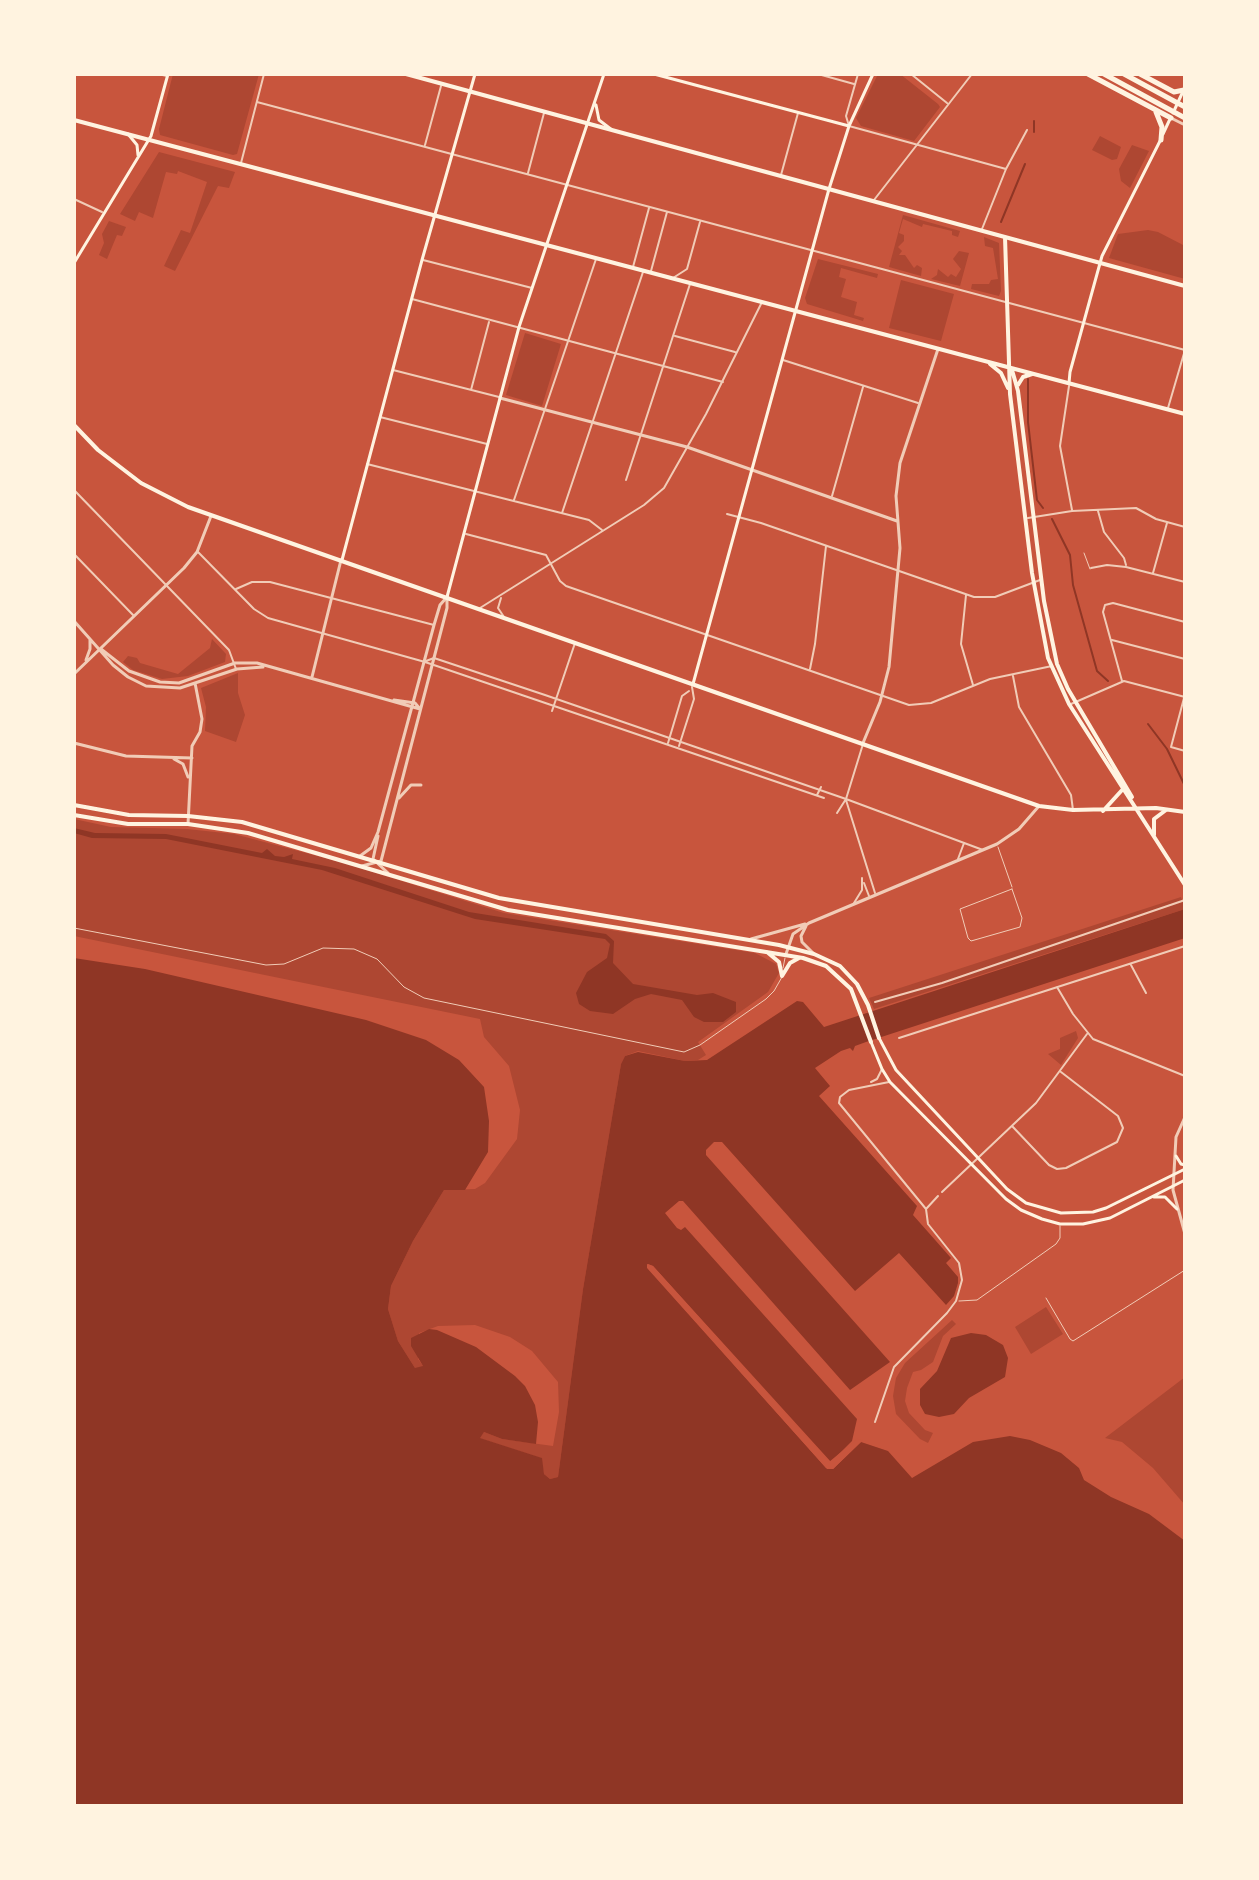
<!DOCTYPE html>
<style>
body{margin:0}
#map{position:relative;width:1259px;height:1880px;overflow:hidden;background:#c8553d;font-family:Cabin,sans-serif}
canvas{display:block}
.frame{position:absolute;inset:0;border:76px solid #fff3e0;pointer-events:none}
</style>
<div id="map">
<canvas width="1259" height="1880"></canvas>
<div class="frame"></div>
</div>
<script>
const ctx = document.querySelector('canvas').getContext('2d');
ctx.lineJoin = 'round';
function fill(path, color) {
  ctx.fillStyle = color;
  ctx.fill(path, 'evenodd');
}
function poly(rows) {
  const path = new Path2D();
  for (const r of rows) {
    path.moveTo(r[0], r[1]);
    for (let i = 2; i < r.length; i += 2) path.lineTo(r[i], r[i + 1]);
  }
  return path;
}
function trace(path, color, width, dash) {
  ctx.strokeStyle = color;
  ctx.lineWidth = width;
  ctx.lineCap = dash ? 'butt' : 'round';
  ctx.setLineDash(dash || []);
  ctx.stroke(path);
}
fill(poly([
 [173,74,259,74,237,154,233,155,160,135,159,129],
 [878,74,900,74,938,104,940,107,914,141,861,126,856,118],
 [1100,136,1121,147,1117,159,1112,160,1092,150],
 [1132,145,1149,151,1130,188,1121,181,1119,169],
 [159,152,235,172,229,188,218,186,175,271,164,266,181,230,190,233,207,182,178,171,177,174,166,172,153,218,139,212,135,221,120,214],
 [903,215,960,231,958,237,952,235,952,231,923,224,922,227,903,219,899,233,904,235,904,241,898,247,902,251,899,255,905,255,914,268,917,265,922,268,921,276,889,267],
 [109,221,126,227,122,236,117,235,107,259,99,255,104,243,102,234],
 [1148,230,1158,232,1185,246,1185,279,1109,258,1118,234],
 [984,237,999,243,1001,291,999,296,971,289,972,284,989,284,991,280,998,279,993,248,985,246],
 [959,251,969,253,960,286,931,279,937,275,938,269,948,277,951,274,956,277,961,269,953,259],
 [818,259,878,274,877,278,841,268,839,277,846,279,841,297,857,302,854,315,864,318,863,321,807,304,805,298],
 [901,280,954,294,941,341,889,328],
 [525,333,561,344,542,406,506,395],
 [212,639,226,654,225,662,188,676,162,679,133,670,123,662,128,656,137,658,140,663,178,674,210,648],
 [238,673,238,693,245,715,236,742,205,731,206,707,201,688],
 [74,819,111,827,187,829,234,834,344,863,504,913,755,953,776,964,779,973,768,992,698,1042,706,1055,698,1060,685,1061,638,1051,625,1056,621,1064,583,1289,558,1477,550,1479,544,1474,541,1458,479,1438,484,1432,502,1439,553,1446,559,1412,558,1382,532,1351,510,1337,475,1325,438,1326,419,1333,418,1359,424,1367,419,1369,415,1368,398,1341,388,1309,391,1286,413,1241,444,1190,475,1189,485,1183,517,1139,520,1110,509,1066,484,1037,480,1019,74,936],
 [1181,897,1185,909,874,1009,869,998],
 [1076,1031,1078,1038,1061,1065,1048,1054,1060,1049,1060,1038],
 [1046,1307,1063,1334,1031,1354,1015,1327],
 [952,1320,956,1324,943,1336,933,1362,921,1370,913,1372,907,1388,905,1401,909,1413,925,1430,933,1433,928,1443,920,1439,896,1414,893,1396,896,1378,905,1363],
 [1185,1377,1185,1505,1153,1468,1122,1442,1105,1438]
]), '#ae4732');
fill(poly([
 [74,828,95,833,166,834,262,853,267,849,275,856,284,857,293,854,292,859,335,868,469,912,606,934,614,941,613,963,633,984,697,995,713,993,736,1002,736,1012,723,1022,704,1022,694,1017,682,1000,651,994,635,999,613,1014,590,1011,579,1004,576,993,587,972,607,958,610,944,605,939,475,919,322,870,166,839,92,838,74,833],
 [1185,909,1185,938,866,1042,855,1046,853,1051,850,1048,841,1051,815,1068,830,1086,819,1096,917,1206,913,1215,951,1258,946,1263,958,1277,958,1283,954,1296,946,1305,899,1253,855,1291,722,1142,714,1142,706,1150,706,1155,890,1362,850,1390,683,1201,679,1201,665,1213,677,1228,681,1230,685,1227,857,1419,852,1441,831,1462,653,1266,648,1264,647,1267,827,1469,833,1469,861,1442,888,1451,912,1478,973,1442,1010,1436,1030,1440,1061,1453,1079,1468,1084,1480,1111,1497,1149,1514,1185,1541,1185,1806,74,1806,74,958,145,969,366,1020,426,1040,459,1060,484,1087,489,1121,488,1152,465,1190,444,1190,413,1241,391,1286,388,1309,398,1341,415,1368,423,1366,411,1346,411,1338,429,1329,437,1330,476,1347,515,1376,525,1386,535,1405,538,1422,536,1444,502,1439,484,1432,480,1438,542,1458,544,1474,550,1479,558,1477,583,1289,621,1064,625,1056,638,1052,685,1061,707,1060,797,1001,803,1002,824,1027],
 [971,1333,986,1335,1003,1345,1008,1358,1005,1377,969,1398,954,1414,939,1417,925,1414,920,1405,920,1389,937,1371,951,1338]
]), '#8f3625');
fill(poly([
 [647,1264,653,1266,829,1462,858,1438,857,1440,863,1439,861,1442,833,1469,826,1468,647,1268]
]), '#c8553d');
trace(poly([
 [1034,132,1034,121],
 [1001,222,1025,164],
 [1028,379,1028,422,1037,500,1043,508],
 [1052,519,1070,555,1073,585,1097,671,1108,681],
 [1148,724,1167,749,1185,786]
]), '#8f3625', 2);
trace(poly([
 [1084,553,1090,569],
 [998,847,1012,887],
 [1012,889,1022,918,1020,927,971,941,968,938,960,909,1012,889],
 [74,928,266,965,284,964,323,948,354,949,377,959,404,987,424,998,684,1052,700,1045,766,999,774,991,782,977],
 [783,968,785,958],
 [1046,1298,1070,1339,1073,1341,1185,1270],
 [959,1301,977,1300,1056,1244,1060,1238,1060,1226]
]), '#f1ccb7', 1);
trace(poly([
 [817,795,821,787],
 [875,1002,942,983,1185,900]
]), '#f1ccb7', 2);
trace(poly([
 [158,74,167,76],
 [818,74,854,84],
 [858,74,846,116,849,126,1006,169],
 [911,74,947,103],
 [257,102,1185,350],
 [425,145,441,86],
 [241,163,264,74],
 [528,173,544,113],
 [781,175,798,113],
 [74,199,102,212],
 [874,200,972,74],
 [982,229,1006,169,1027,130],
 [423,260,532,288],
 [633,267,649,208],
 [651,271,667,212],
 [673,278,687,269,700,222],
 [412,299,723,382],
 [675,336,735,352],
 [783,360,918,403],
 [393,370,499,397],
 [1069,386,1060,446,1072,510],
 [471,390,489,322],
 [1168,408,1185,350],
 [380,417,487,444],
 [367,464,589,520,602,530],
 [626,480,690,284],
 [74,490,229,650,236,669],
 [832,496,863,387],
 [514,500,596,259],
 [1098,511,1104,532,1124,558,1126,565],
 [562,513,643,272],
 [727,514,761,523,974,597,995,597,1040,580],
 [1028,518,1072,511,1136,508,1156,519,1185,527],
 [466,534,546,555,560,581,566,586,909,705,931,703,990,679,1052,666],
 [198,552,254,609,268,618,425,662,824,798],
 [74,554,134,616],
 [1091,568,1107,565,1126,567,1185,582],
 [1153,573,1167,523],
 [236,589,252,582,270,582,434,625],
 [966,595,961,644,973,685],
 [501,598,498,608,504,617],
 [480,608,644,505,664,488,706,414,762,302],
 [1112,640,1185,659],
 [426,661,434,658,545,695,846,799,983,850],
 [810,669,815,644,826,546],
 [1013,676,1019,707,1071,795,1073,810],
 [1122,681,1103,612,1105,605,1113,603,1185,622],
 [1184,698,1171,747,1185,751],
 [1071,704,1124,681,1185,697],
 [552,711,575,643],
 [668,743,682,696,689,691],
 [679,746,694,699,692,687],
 [846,800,875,893],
 [837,813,846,799,863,744],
 [958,859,964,843],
 [864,883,869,896],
 [854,903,862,890,862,878],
 [1131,965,1146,993],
 [1057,987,1073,1014,1093,1039,1185,1076],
 [899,1038,1185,946],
 [871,1082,877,1079,882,1069],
 [1012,1126,1049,1165,1057,1169,1066,1168,1117,1142,1123,1128,1118,1116,1061,1072],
 [942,1192,1036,1103,1087,1034],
 [926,1209,938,1196],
 [875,1422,894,1367,947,1313,956,1301,962,1280,959,1263,928,1224,926,1209,839,1103,840,1097,849,1090,889,1082]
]), '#f1ccb7', 2);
trace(poly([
 [1171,118,1185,125],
 [500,398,687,447,897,521],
 [74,621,113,665,128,677,146,686,180,688,237,669,263,667],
 [101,649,129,671,160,682,179,683,235,663,257,663,420,709],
 [86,660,90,649,90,640],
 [74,674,184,568,197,552,211,516],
 [312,677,341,560],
 [394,700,415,703,420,709],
 [74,743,126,756,192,758],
 [863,743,880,702,889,667,900,548,896,496,900,463,938,349],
 [174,759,183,764,188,777],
 [399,798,411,785,421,785],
 [188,824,192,746,200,732,202,719,195,683],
 [378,836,373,859,388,873],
 [360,856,371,848,378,832,434,625,440,605,447,597],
 [362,866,381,861,447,608,447,597],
 [806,926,801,936,802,942,813,953],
 [751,939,805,924],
 [786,954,793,934,809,923,997,844,1019,829,1039,806],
 [1185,1117,1176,1137,1173,1190,1185,1234]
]), '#f1ccb7', 3);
trace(poly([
 [654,74,849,126],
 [596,105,599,120,612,130],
 [1173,113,1185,87],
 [128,134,137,145,138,155],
 [1163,134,1170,119],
 [74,263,151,136,168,74],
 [1069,383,1070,372,1102,256,1160,141],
 [342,560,422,260,475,74],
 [447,597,519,327,604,74],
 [693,684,829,189,849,126,873,74],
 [879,1038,896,1070,1007,1189,1026,1203,1061,1213,1093,1212,1106,1208,1185,1169],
 [871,1042,882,1069,890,1082,1006,1199,1021,1210,1042,1219,1060,1224,1083,1224,1110,1218,1185,1180],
 [1176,1156,1181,1164,1185,1165],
 [1154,1197,1165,1197,1177,1209]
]), '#fff3e0', 3);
trace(poly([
 [406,74,1185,286],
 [74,120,1185,414],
 [1005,237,1010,394,1032,573,1048,658,1069,704,1185,885],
 [990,364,1001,373,1008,388],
 [1012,370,1018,391,1044,601,1057,664,1068,689,1132,797],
 [1018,385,1023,377,1032,374],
 [74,425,98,450,141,483,188,507,1039,806,1073,810,1156,808,1185,812],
 [74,805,129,815,188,816,242,822,499,898,779,945,814,954,840,966,857,984,868,1005,879,1038],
 [1103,811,1123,789],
 [74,815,128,824,188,824,248,833,508,910,803,958,826,966,851,989,871,1042],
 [1154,835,1154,819,1166,810],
 [767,952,779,962,782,976],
 [782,976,790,963,799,958]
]), '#fff3e0', 4);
trace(poly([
 [1088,74,1171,118],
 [1104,74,1185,118],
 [1124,74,1185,107],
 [1140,74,1174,92,1184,90],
 [1156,112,1162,127,1161,140]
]), '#fff3e0', 5);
</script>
